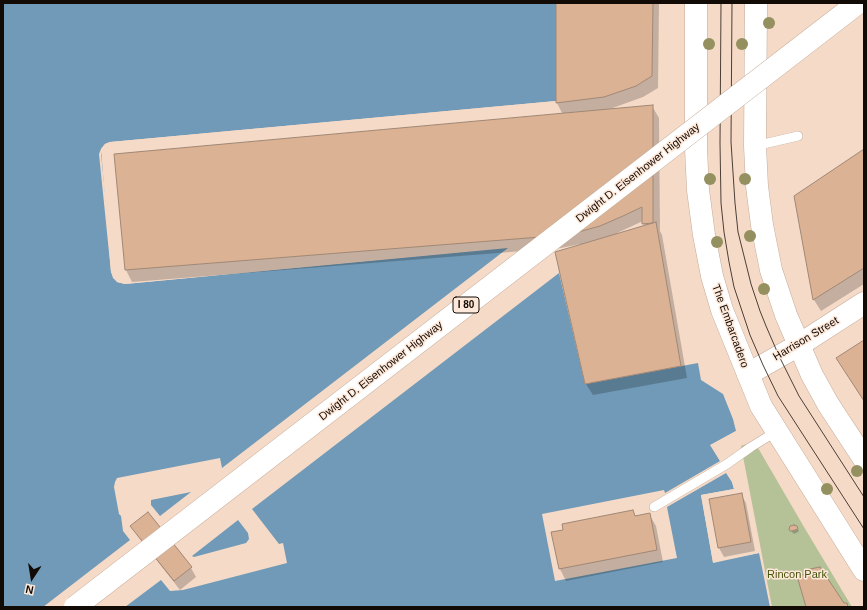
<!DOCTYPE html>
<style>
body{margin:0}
#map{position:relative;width:867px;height:610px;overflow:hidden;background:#f5dac7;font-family:Helvetica,sans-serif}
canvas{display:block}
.frame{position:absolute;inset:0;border:4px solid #120a04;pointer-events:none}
.north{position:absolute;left:12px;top:558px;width:40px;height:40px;-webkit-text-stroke:3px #fee8d9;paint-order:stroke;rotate:192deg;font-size:11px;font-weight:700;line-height:16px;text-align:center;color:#120a04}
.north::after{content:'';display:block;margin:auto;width:14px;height:18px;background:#120a04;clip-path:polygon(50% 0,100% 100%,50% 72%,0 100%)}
</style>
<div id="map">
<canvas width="867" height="610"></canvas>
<div class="frame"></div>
<div class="north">N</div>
</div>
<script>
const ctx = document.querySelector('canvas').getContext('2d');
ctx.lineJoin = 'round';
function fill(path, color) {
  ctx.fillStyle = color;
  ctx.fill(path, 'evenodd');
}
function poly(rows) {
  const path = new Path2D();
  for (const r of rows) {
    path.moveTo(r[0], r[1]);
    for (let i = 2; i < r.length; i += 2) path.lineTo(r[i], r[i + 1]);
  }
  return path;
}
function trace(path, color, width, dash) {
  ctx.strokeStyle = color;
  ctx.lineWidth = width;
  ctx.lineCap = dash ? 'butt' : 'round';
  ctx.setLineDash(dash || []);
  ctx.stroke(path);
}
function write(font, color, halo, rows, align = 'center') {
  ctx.font = font + ' Helvetica,sans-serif';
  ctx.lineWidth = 3;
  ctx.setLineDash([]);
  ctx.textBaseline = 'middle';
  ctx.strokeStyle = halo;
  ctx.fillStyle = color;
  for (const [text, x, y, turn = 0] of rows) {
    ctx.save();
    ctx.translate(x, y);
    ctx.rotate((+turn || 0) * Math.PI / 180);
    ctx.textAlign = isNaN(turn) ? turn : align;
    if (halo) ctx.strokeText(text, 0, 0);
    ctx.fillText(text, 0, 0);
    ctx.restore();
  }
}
fill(poly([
 [754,441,804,527,852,607,772,607,741,446]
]), '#b5c197');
fill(poly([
 [3,3,556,3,556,101,110,142,105,144,101,149,111,272,117,282,125,284,553,243,585,384,698,363,701,380,723,394,733,419,736,431,711,445,732,482,734,489,701,495,713,562,759,553,770,607,3,607]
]), '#709ab7');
fill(poly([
 [556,3,558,3,557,102,556,103,110,144,106,145,103,150,101,154,113,272,115,277,118,280,125,282,554,241,555,243,587,382,681,364,681,366,585,384,559,273,252,509,279,544,283,543,287,563,183,590,170,591,161,580,125,607,43,607,130,540,123,531,121,516,119,514,114,487,115,482,117,478,220,458,222,468,508,248,125,284,117,282,113,278,111,272,99,154,101,149,105,144,110,142,556,101],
 [191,492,160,516,151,505,151,500],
 [238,520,248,533,249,539,246,543,194,557,192,556],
 [736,431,736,433,713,446,734,481,736,490,734,491,703,497,715,560,758,551,759,553,713,563,701,495,734,489,732,482,726,473,667,507,677,558,555,581,542,514,664,490,665,493,720,461,710,445]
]), '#f5dac7');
fill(poly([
 [557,3,659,3,658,88,643,97,607,110,652,106,659,118,660,231,662,235,687,378,593,395,586,384,580,244,561,248,132,282,126,270,115,155,563,115,557,103],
 [643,221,645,227,618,235,617,233],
 [864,150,864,284,821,311,814,300,795,196],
 [741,494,746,503,755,551,724,557,719,548],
 [633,511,636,517,649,514,656,526,663,562,566,581,560,569,552,533],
 [148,513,191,568,196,577,180,590,137,535,132,526],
 [797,528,799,531,798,532,794,534,792,532,790,529]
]), '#0003');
const building = poly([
 [556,3,653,3,652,76,636,86,604,97,556,103,556,3],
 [653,105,653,223,642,224,642,207,623,216,600,226,582,231,553,236,125,270,114,154,653,105],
 [864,149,864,268,813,300,794,196,864,149],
 [656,222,681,366,585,384,555,252,656,222],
 [864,340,864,401,836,358,864,340],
 [742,493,751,542,718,548,709,499,742,493],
 [633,510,635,516,650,513,657,550,559,569,551,532,563,530,562,524,633,510],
 [148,512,192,567,174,581,130,526,148,512],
 [794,525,797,526,798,529,792,531,790,531,789,529,790,526,794,525],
 [820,567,844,603,847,603,848,607,806,607,797,576,806,574,805,570,820,567]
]);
fill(building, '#dbb294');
trace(building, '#a08876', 1);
const service = poly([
 [755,146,798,136],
 [654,507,727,464,751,447,777,431]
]);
const secondary = poly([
 [748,374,799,345,864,303]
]);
const primary = poly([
 [696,3,696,149,698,190,704,235,712,276,722,310,761,406,864,570],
 [756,3,755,146,757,186,762,225,771,270,786,315,812,375,828,404,864,459]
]);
trace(service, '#c4ab99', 10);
trace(secondary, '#c4ab99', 23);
trace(primary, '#c4ab99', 23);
trace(service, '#fff', 9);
trace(secondary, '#fff', 22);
trace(primary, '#fff', 22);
trace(poly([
 [721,3,720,143,721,203,724,232,729,262,734,287,750,335,763,365,778,396,864,529],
 [732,3,731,142,735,203,738,232,751,284,760,311,766,326,779,356,799,396,864,497]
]), '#4c3f35', 1);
const motorwayBridge = poly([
 [75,607,858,3]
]);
trace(motorwayBridge, '#c4ab99', 23, []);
trace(motorwayBridge, '#fff', 22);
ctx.fillStyle = '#95905f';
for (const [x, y] of [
 [769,23],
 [709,44],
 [742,44],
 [710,179],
 [745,179],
 [750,236],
 [717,242],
 [764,289],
 [857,471],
 [827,489]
]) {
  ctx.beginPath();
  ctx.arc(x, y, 6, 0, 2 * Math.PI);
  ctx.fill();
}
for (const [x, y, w] of [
 [466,305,26]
]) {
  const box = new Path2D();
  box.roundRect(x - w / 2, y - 8, w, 16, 3);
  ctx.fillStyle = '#fee8d9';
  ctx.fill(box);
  trace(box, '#120a04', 1);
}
write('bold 10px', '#120a04', null, [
 ["I 80",466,305]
]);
write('11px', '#120a04', '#fee8d9', [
 ["Dwight D. Eisenhower Highway",638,173,-38],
 ["The Embarcadero",730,326,70],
 ["Harrison Street",806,339,-31],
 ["Dwight D. Eisenhower Highway",381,371,-38]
]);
write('11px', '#46530a', '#fee8d9', [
 ["Rincon Park",797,575]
]);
</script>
